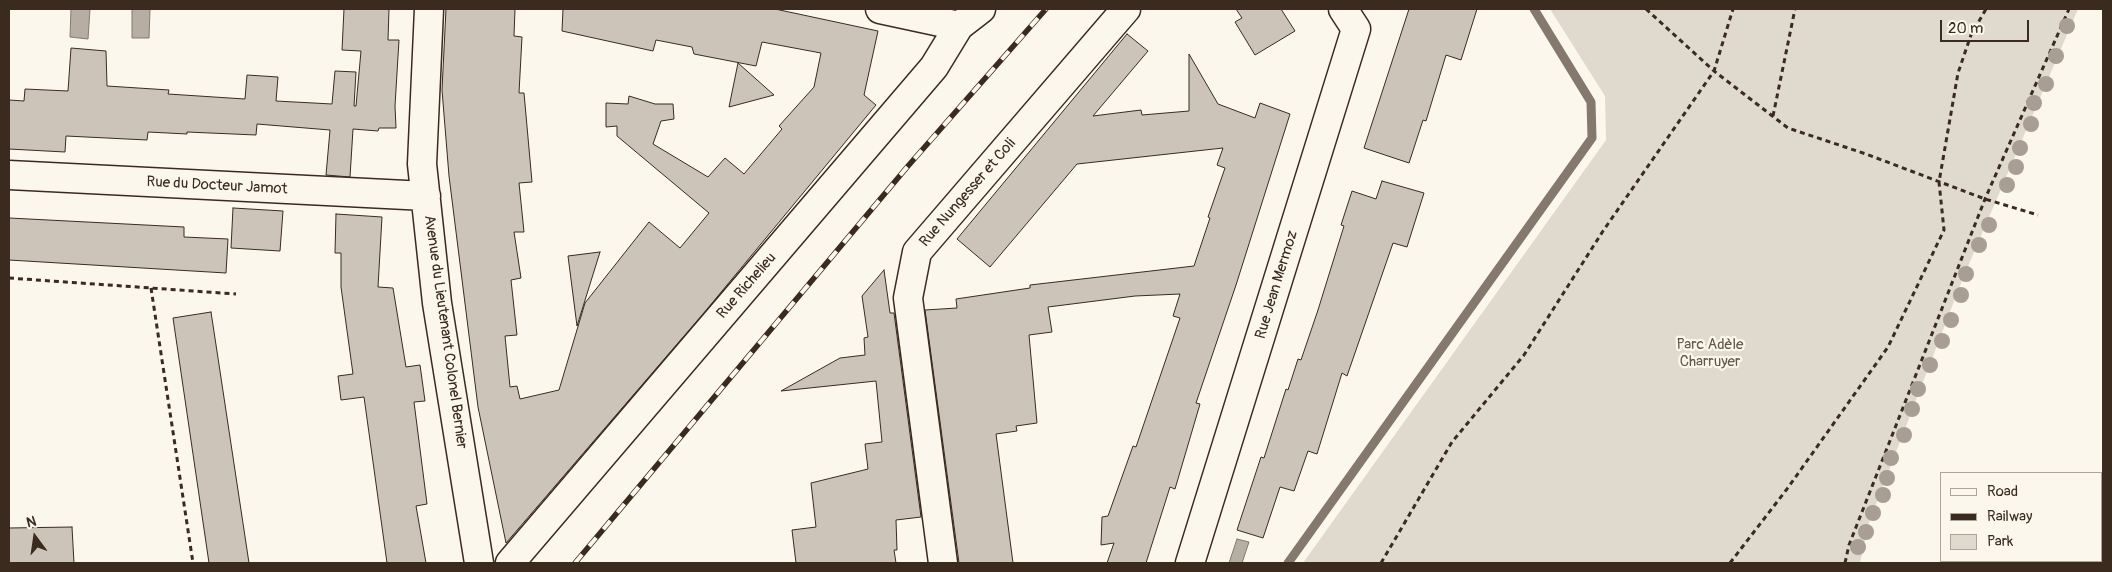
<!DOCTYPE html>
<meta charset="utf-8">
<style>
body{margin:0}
#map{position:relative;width:2112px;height:572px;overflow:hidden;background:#fbf7ec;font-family:Pangolin,sans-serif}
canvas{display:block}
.frame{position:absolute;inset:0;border:10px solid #3b2a1e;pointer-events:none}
.legend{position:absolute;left:1940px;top:472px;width:162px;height:90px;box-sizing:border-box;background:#fbf7ec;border:1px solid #aea59a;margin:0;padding:6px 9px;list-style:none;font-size:15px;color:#3b2a1e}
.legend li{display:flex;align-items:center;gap:10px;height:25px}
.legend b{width:25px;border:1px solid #aea59a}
.north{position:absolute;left:10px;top:512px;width:50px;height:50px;-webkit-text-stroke:4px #fbf7ec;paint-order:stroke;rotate:346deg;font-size:14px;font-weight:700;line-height:20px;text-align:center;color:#3b2a1e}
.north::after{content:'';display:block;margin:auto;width:18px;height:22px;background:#3b2a1e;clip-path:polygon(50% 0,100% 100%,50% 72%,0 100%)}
.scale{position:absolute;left:1940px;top:20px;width:89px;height:22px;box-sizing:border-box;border:2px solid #3b2a1e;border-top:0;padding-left:6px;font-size:15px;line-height:18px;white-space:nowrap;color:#3b2a1e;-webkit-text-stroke:4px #fbf7ec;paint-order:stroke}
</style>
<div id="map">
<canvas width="2112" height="572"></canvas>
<div class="frame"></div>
<ul class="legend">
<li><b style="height:6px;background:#fbf7ec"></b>Road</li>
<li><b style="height:6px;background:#3b2a1e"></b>Railway</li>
<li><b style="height:14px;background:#dfd9ce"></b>Park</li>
</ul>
<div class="north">N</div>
<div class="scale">20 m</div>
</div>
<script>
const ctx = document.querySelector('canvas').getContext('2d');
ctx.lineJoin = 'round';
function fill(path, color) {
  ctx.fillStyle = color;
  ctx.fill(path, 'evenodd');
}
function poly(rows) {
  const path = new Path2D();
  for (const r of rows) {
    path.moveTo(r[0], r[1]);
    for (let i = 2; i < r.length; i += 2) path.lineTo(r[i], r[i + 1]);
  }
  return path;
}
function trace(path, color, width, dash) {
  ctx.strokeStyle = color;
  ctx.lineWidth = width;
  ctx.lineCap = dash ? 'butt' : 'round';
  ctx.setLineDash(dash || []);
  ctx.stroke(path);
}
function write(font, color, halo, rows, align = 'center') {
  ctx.font = font + ' Pangolin,sans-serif';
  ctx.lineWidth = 4.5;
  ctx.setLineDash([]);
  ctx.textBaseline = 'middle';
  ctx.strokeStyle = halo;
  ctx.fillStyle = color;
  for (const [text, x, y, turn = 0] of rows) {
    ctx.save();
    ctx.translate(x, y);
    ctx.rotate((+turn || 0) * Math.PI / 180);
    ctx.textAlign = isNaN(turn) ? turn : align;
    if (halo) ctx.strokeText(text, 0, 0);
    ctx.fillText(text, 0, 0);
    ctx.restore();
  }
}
fill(poly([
 [1550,9,2078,9,1963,278,1868,525,1860,563,1303,563,1606,140,1605,96]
]), '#dfd9ce');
const water = poly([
 [71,9,90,9,88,39,70,37,71,9],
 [132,9,150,9,149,38,132,38,132,9],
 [1237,539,1249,542,1242,563,1229,563,1237,539]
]);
fill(water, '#b6aea2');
trace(water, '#85796d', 1);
trace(poly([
 [1288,563,1592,138,1591,102,1534,9]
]), '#85796d', 9);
const building = poly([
 [344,9,389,9,388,40,399,40,395,106,396,128,379,128,378,131,353,129,350,177,326,175,330,130,257,124,256,135,187,132,187,134,148,132,147,140,66,136,65,152,9,149,9,100,24,101,25,89,68,91,71,48,106,51,107,86,169,90,168,94,245,99,247,75,278,77,276,101,332,104,335,71,356,72,354,106,356,106,361,51,342,50,344,9],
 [446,9,515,9,514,36,522,37,519,93,524,93,532,182,519,183,524,232,514,232,521,278,511,280,517,335,505,336,510,387,517,386,520,399,559,390,585,303,649,222,680,248,709,213,617,136,617,126,606,127,606,103,628,104,629,96,655,104,673,104,674,119,661,121,653,144,708,177,725,158,744,174,782,129,779,126,814,87,821,53,762,42,756,66,694,54,692,47,656,40,653,51,562,31,563,9,775,9,878,31,864,95,876,105,703,314,506,543,478,407,449,176,442,90,446,9],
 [1236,9,1281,9,1295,31,1255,55,1235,22,1242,18,1236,9],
 [1409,9,1477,9,1461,60,1446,55,1426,121,1423,120,1409,163,1364,148,1409,9],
 [1127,34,1148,51,1093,116,1141,110,1142,115,1189,111,1189,54,1218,104,1255,118,1260,103,1290,114,1236,285,1196,403,1200,404,1175,489,1170,487,1146,563,1107,563,1114,543,1101,545,1102,517,1108,516,1133,446,1136,447,1180,318,1173,316,1180,294,1135,296,1048,307,1052,332,1029,335,1037,423,1016,426,1017,431,996,434,1013,563,959,563,925,310,957,308,956,299,1030,288,1030,285,1194,266,1210,218,1208,217,1225,168,1217,165,1223,148,1077,164,990,267,957,239,1127,34],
 [738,63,774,95,729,107,738,63],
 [1382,181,1424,193,1407,247,1393,243,1347,376,1342,373,1317,454,1308,451,1294,491,1280,487,1263,538,1237,530,1261,457,1264,458,1286,389,1288,390,1298,359,1301,360,1318,310,1344,226,1341,225,1352,191,1376,199,1382,181],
 [233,208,283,211,280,251,231,248,233,208],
 [336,214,382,217,378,287,393,288,406,367,420,365,425,401,414,402,427,504,416,506,426,563,387,563,364,397,341,400,338,376,353,374,341,287,341,253,335,253,336,214],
 [9,218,184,227,184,237,228,239,226,273,9,260,9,218],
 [600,252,577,326,568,256,600,252],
 [884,270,890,313,894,313,921,517,896,520,897,550,894,550,896,563,796,563,792,530,816,527,811,483,868,469,865,444,882,442,876,381,781,391,840,358,865,355,864,338,868,337,862,296,884,270],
 [211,312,218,358,249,563,209,563,173,318,211,312],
 [72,527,74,563,9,563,9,528,72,527]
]);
fill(building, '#ccc4b9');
trace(building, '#3b2a1e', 1);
const minor = poly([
 [429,9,422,164,437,303,479,563],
 [880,9,959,26],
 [9,175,426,196],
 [510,563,934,67,959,26,981,9],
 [943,563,908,298,917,252,1126,9],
 [1190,563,1356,29,1343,9]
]);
trace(minor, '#3b2a1e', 31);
trace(poly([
 [1646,9,1714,71,1788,128,1866,154,1985,199,2038,215],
 [1773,116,1795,9],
 [9,278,236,294],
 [151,288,193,563],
 [1381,563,1452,442,1524,355,1603,231,1714,71,1733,9],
 [1730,563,1787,489,1888,347,1944,230,1939,182,1958,73,1971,35,1986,9],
 [1845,563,1849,545,1985,199,2069,9]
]), '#3b2a1e', 3, [5, 4]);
trace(minor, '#fbf7ec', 28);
const rail = poly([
 [575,563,908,166,1046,9]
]);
trace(rail, '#3b2a1e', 5.5);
trace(rail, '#fbf7ec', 4, [11]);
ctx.fillStyle = '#a89e93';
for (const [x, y] of [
 [2067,26],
 [2056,56],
 [2046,84],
 [2034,103],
 [2031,124],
 [2020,148],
 [2016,167],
 [2007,185],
 [1989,225],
 [1979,245],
 [1966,274],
 [1961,295],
 [1951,320],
 [1942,341],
 [1930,365],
 [1918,389],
 [1912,409],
 [1904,435],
 [1891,458],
 [1887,478],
 [1883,495],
 [1873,513],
 [1866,532],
 [1858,547]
]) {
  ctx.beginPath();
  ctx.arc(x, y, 8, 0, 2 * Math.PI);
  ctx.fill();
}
write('15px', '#3b2a1e', '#fbf7ec', [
 ["Rue du Docteur Jamot",217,186,3],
 ["Rue Nungesser et Coli",968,193,-49],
 ["Rue Jean Mermoz",1277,285,-73],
 ["Rue Richelieu",747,286,-49],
 ["Avenue du Lieutenant Colonel Bernier",445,332,82]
]);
write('15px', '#64564a', '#fbf7ec', [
 ["Parc Adèle",1710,345],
 ["Charruyer",1710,362]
]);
</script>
